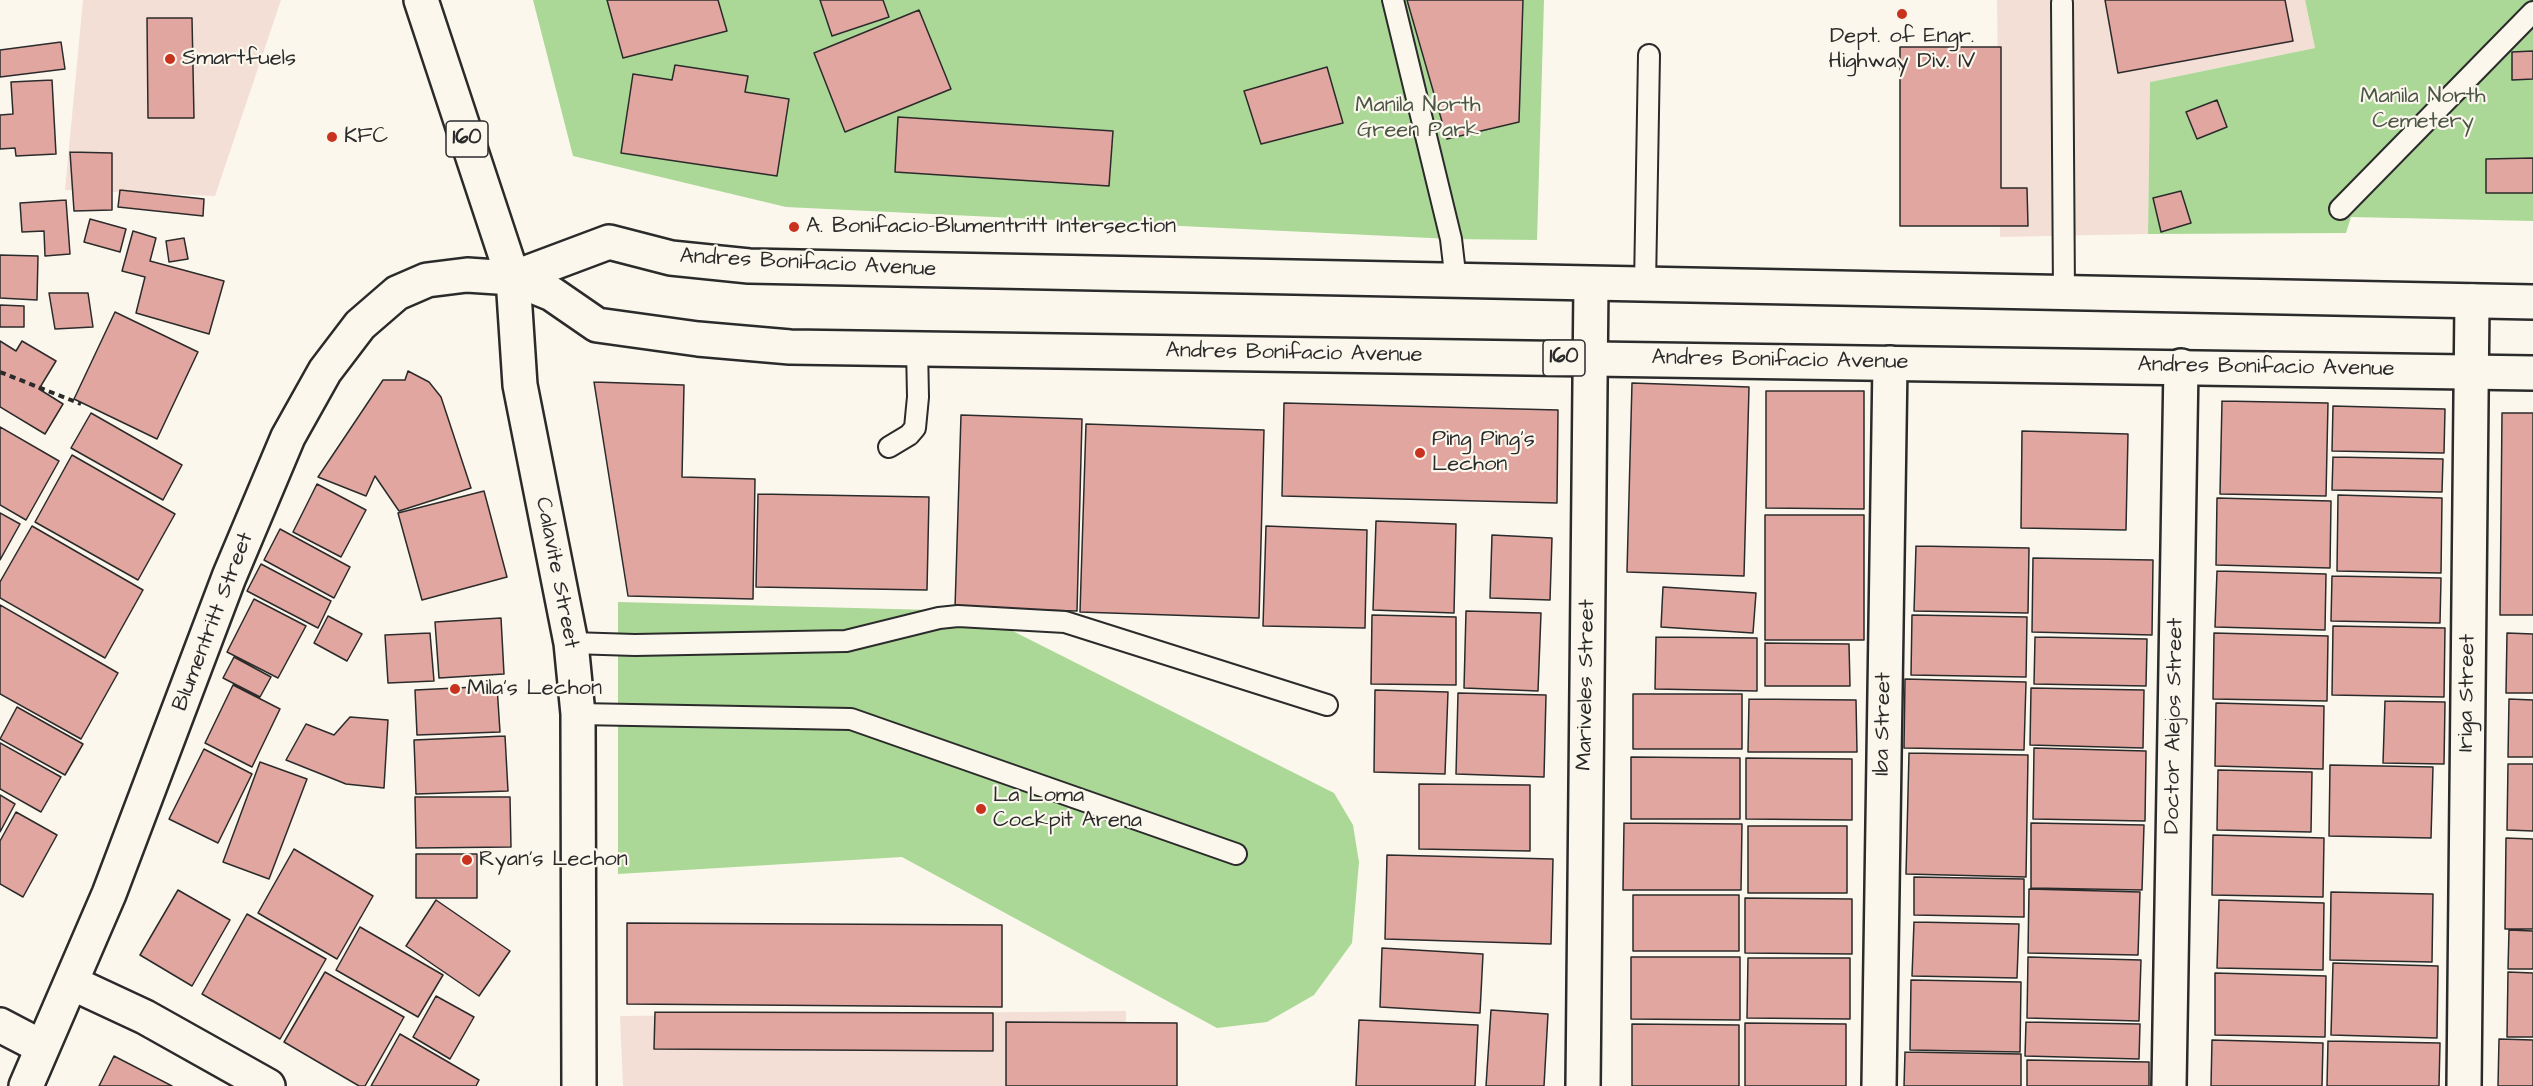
<!DOCTYPE html>
<meta charset="utf-8">
<style>
body{margin:0}
canvas{display:block;background:#fbf7ec}
</style>
<canvas width="2533" height="1086"></canvas>
<script>
const ctx = document.querySelector('canvas').getContext('2d');
ctx.lineJoin = 'round';
function fill(path, color) {
  ctx.fillStyle = color;
  ctx.fill(path, 'evenodd');
}
function poly(rows) {
  const path = new Path2D();
  for (const r of rows) {
    path.moveTo(r[0], r[1]);
    for (let i = 2; i < r.length; i += 2) path.lineTo(r[i], r[i + 1]);
  }
  return path;
}
function trace(path, color, width, dash) {
  ctx.strokeStyle = color;
  ctx.lineWidth = width;
  ctx.lineCap = dash ? 'butt' : 'round';
  ctx.setLineDash(dash || []);
  ctx.stroke(path);
}
function write(font, color, halo, rows, align = 'center') {
  ctx.font = font + ' "Architects Daughter",sans-serif';
  ctx.lineWidth = 4.5;
  ctx.setLineDash([]);
  ctx.textBaseline = 'middle';
  ctx.strokeStyle = halo;
  ctx.fillStyle = color;
  for (const [text, x, y, turn = 0] of rows) {
    ctx.save();
    ctx.translate(x, y);
    ctx.rotate((+turn || 0) * Math.PI / 180);
    ctx.textAlign = isNaN(turn) ? turn : align;
    if (halo) ctx.strokeText(text, 0, 0);
    ctx.fillText(text, 0, 0);
    ctx.restore();
  }
}
fill(poly([
 [83,0,281,0,215,196,65,190],
 [1997,0,2305,0,2315,48,2150,82,2148,234,2000,237],
 [1126,1011,1125,1086,623,1086,620,1016]
]), '#f3dfd5');
fill(poly([
 [533,0,1544,0,1537,240,1451,239,786,207,573,156],
 [2305,0,2533,0,2533,221,2351,217,2346,233,2148,234,2150,82,2315,48],
 [618,602,973,611,1334,793,1353,825,1359,862,1352,943,1314,995,1267,1022,1217,1028,902,857,618,874]
]), '#abd897');
const building = poly([
 [607,0,718,0,727,31,623,58,607,0],
 [820,0,883,0,889,17,832,36,820,0],
 [1407,0,1523,0,1519,122,1447,139,1407,0],
 [2105,0,2285,0,2293,41,2118,73,2105,0],
 [919,10,951,89,845,132,814,53,919,10],
 [147,18,192,18,194,118,148,118,147,18],
 [61,42,65,69,0,77,0,50,61,42],
 [1900,47,2001,47,2001,188,2027,188,2028,226,1900,226,1900,47],
 [2533,51,2533,79,2512,80,2512,52,2533,51],
 [675,65,748,76,745,92,789,99,777,176,621,153,633,74,672,80,675,65],
 [1327,67,1343,123,1261,144,1244,91,1327,67],
 [52,80,56,154,16,156,15,148,0,149,0,115,13,114,11,82,52,80],
 [2217,100,2227,127,2197,139,2186,112,2217,100],
 [898,117,1113,131,1109,186,895,172,898,117],
 [70,152,112,153,112,210,74,211,70,152],
 [2533,158,2533,193,2486,193,2486,159,2533,158],
 [120,190,204,199,203,216,118,207,120,190],
 [2181,191,2191,223,2161,232,2153,198,2181,191],
 [66,200,70,254,45,256,44,231,22,232,20,203,66,200],
 [90,219,126,229,120,252,84,242,90,219],
 [133,231,156,238,150,261,224,281,209,334,136,313,145,277,122,271,133,231],
 [184,238,188,259,169,262,166,241,184,238],
 [0,255,38,256,37,300,0,298,0,255],
 [49,293,88,293,93,327,55,329,49,293],
 [0,305,24,306,24,327,0,327,0,305],
 [115,312,198,352,157,439,74,399,115,312],
 [0,341,16,351,22,341,56,361,39,389,63,404,45,434,0,407,0,341],
 [408,371,429,382,441,397,471,488,399,511,375,476,366,496,318,477,383,380,405,380,408,371],
 [594,382,684,385,682,477,755,479,753,599,628,596,594,382],
 [1632,383,1749,387,1744,576,1627,572,1632,383],
 [1766,391,1864,391,1864,509,1766,508,1766,391],
 [2222,401,2328,403,2326,496,2220,494,2222,401],
 [1284,403,1558,410,1557,503,1282,496,1284,403],
 [2333,406,2445,409,2444,453,2332,451,2333,406],
 [91,413,182,465,163,500,71,448,91,413],
 [2502,413,2533,413,2533,615,2500,615,2502,413],
 [961,415,1082,419,1077,611,955,608,961,415],
 [1086,424,1264,430,1259,618,1080,612,1086,424],
 [0,427,59,461,26,520,0,505,0,427],
 [2022,431,2128,434,2126,530,2021,528,2022,431],
 [72,455,175,514,138,580,35,522,72,455],
 [2333,457,2443,459,2442,492,2332,490,2333,457],
 [317,484,366,510,341,557,293,532,317,484],
 [484,491,507,577,422,600,398,513,484,491],
 [758,494,929,497,927,590,756,587,758,494],
 [2338,495,2442,498,2441,573,2337,571,2338,495],
 [2217,498,2331,501,2330,568,2216,565,2217,498],
 [0,513,20,524,0,560,0,513],
 [1765,515,1864,515,1864,640,1765,640,1765,515],
 [1376,521,1456,524,1454,613,1373,610,1376,521],
 [32,526,143,590,105,658,0,598,0,582,32,526],
 [1266,526,1367,530,1365,628,1263,626,1266,526],
 [280,529,350,567,334,598,264,560,280,529],
 [1492,535,1552,538,1550,600,1490,598,1492,535],
 [1916,546,2029,548,2028,613,1914,611,1916,546],
 [2033,558,2153,560,2152,635,2032,632,2033,558],
 [261,564,331,601,318,628,247,591,261,564],
 [2217,571,2326,574,2325,630,2215,627,2217,571],
 [2332,576,2441,578,2440,623,2331,621,2332,576],
 [1663,587,1756,593,1753,633,1661,627,1663,587],
 [254,599,306,626,278,678,227,652,254,599],
 [0,605,118,673,81,739,0,694,0,605],
 [1466,611,1541,613,1538,691,1464,688,1466,611],
 [1372,615,1456,617,1456,685,1371,684,1372,615],
 [1912,615,2027,617,2026,677,1911,675,1912,615],
 [328,616,362,634,347,661,314,643,328,616],
 [501,618,504,674,439,678,435,622,501,618],
 [2333,626,2445,628,2444,697,2332,695,2333,626],
 [430,633,434,681,388,683,385,635,430,633],
 [2214,633,2328,636,2327,701,2213,699,2214,633],
 [2507,633,2533,634,2533,693,2506,693,2507,633],
 [1656,637,1757,638,1757,691,1655,689,1656,637],
 [2035,637,2147,639,2146,686,2034,684,2035,637],
 [1765,643,1849,644,1850,686,1765,686,1765,643],
 [234,657,271,677,260,697,223,678,234,657],
 [1905,679,2026,682,2024,750,1904,748,1905,679],
 [233,685,280,709,252,767,205,743,233,685],
 [497,686,500,732,417,735,415,690,497,686],
 [2031,688,2144,690,2143,748,2030,745,2031,688],
 [1375,690,1448,692,1445,774,1374,772,1375,690],
 [1458,693,1546,695,1544,777,1456,774,1458,693],
 [1633,694,1742,694,1742,749,1633,749,1633,694],
 [1749,699,1856,700,1857,752,1748,752,1749,699],
 [2509,699,2533,700,2533,757,2508,757,2509,699],
 [2385,701,2445,702,2444,764,2383,763,2385,701],
 [2216,703,2324,706,2323,769,2215,766,2216,703],
 [17,707,83,744,65,775,0,739,17,707],
 [350,717,388,720,384,788,346,784,286,760,306,724,334,735,350,717],
 [505,736,508,791,416,794,414,740,505,736],
 [0,743,61,777,41,812,0,789,0,743],
 [2034,748,2146,751,2145,821,2033,819,2034,748],
 [204,749,252,774,218,843,169,819,204,749],
 [1909,753,2028,755,2026,877,1906,874,1909,753],
 [1631,757,1740,758,1740,819,1631,819,1631,757],
 [1746,758,1852,759,1852,820,1746,819,1746,758],
 [260,762,307,779,269,879,223,862,260,762],
 [2508,764,2533,764,2533,831,2507,830,2508,764],
 [2330,765,2433,767,2431,838,2329,836,2330,765],
 [2218,770,2312,772,2311,832,2217,830,2218,770],
 [1419,784,1530,785,1530,851,1419,849,1419,784],
 [0,795,15,804,0,832,0,795],
 [415,797,510,797,511,847,416,848,415,797],
 [16,812,57,835,23,897,0,884,0,841,16,812],
 [1624,823,1742,824,1741,890,1623,890,1624,823],
 [2031,823,2144,825,2142,890,2031,888,2031,823],
 [1748,826,1847,826,1847,893,1748,893,1748,826],
 [2213,835,2324,838,2323,897,2212,895,2213,835],
 [2506,838,2533,839,2533,929,2505,929,2506,838],
 [294,849,373,896,337,959,258,913,294,849],
 [416,854,477,854,477,898,416,898,416,854],
 [1387,855,1553,859,1551,944,1385,939,1387,855],
 [1914,877,2024,879,2024,917,1914,915,1914,877],
 [2029,889,2140,892,2138,955,2028,953,2029,889],
 [178,890,230,920,192,986,140,955,178,890],
 [2331,892,2433,894,2432,962,2330,960,2331,892],
 [1633,895,1739,895,1739,951,1633,951,1633,895],
 [1745,898,1852,899,1852,954,1745,953,1745,898],
 [436,900,510,951,479,996,406,946,436,900],
 [2219,900,2324,903,2323,970,2217,968,2219,900],
 [247,914,326,959,280,1039,202,994,247,914],
 [1914,922,2019,924,2017,978,1912,976,1914,922],
 [627,923,1002,925,1002,1007,627,1004,627,923],
 [360,927,443,975,418,1017,336,970,360,927],
 [2509,930,2533,931,2533,969,2508,969,2509,930],
 [1382,948,1483,954,1480,1013,1380,1007,1382,948],
 [1631,957,1740,957,1740,1020,1631,1019,1631,957],
 [2028,957,2141,960,2139,1021,2027,1018,2028,957],
 [1748,958,1850,958,1850,1019,1747,1018,1748,958],
 [2333,963,2438,966,2437,1038,2331,1035,2333,963],
 [325,972,404,1017,365,1086,359,1086,284,1042,325,972],
 [2508,972,2533,973,2533,1037,2507,1037,2508,972],
 [2215,973,2326,976,2325,1037,2215,1035,2215,973],
 [1911,980,2021,982,2020,1052,1910,1050,1911,980],
 [436,996,474,1017,450,1059,413,1037,436,996],
 [1491,1010,1548,1014,1544,1086,1486,1086,1491,1010],
 [655,1012,993,1013,993,1051,654,1049,655,1012],
 [1359,1020,1478,1025,1475,1086,1356,1086,1359,1020],
 [1006,1022,1177,1023,1177,1086,1006,1086,1006,1022],
 [2026,1022,2140,1024,2139,1059,2025,1056,2026,1022],
 [1745,1023,1846,1024,1846,1086,1745,1086,1745,1023],
 [1632,1024,1739,1025,1739,1086,1632,1086,1632,1024],
 [400,1034,479,1080,476,1086,371,1086,400,1034],
 [2499,1039,2533,1040,2533,1086,2498,1086,2499,1039],
 [2212,1040,2323,1043,2322,1086,2211,1086,2212,1040],
 [2328,1041,2440,1043,2439,1086,2327,1086,2328,1041],
 [1905,1052,2021,1054,2021,1086,1904,1086,1905,1052],
 [114,1056,172,1086,99,1086,114,1056],
 [2027,1060,2149,1062,2149,1086,2027,1086,2027,1060]
]);
fill(building, '#e0a69f');
trace(building, '#2b2b2b', 1.5);
const service = poly([
 [1393,0,1451,239,1456,282],
 [2062,3,2064,294],
 [2340,209,2533,12],
 [1645,285,1649,55],
 [889,447,909,435,915,428,918,397,917,347],
 [571,643,635,645,846,641,939,618,958,616,1065,622,1327,705],
 [578,714,851,719,1236,854]
]);
const minor = poly([
 [1583,1086,1591,284],
 [1879,1086,1890,363],
 [2169,1086,2181,366],
 [2464,1086,2472,301]
]);
const tertiary = poly([
 [513,278,520,385,571,643,578,714,579,1086],
 [72,983,145,1017,268,1086],
 [0,1025,42,1047]
]);
const secondary = poly([
 [26,1086,109,894,229,577,288,437,325,371,360,325,397,293,427,280,467,275,513,278]
]);
const primary = poly([
 [421,0,513,278],
 [513,278,552,294,597,325,698,339,790,347,2533,373],
 [513,278,609,242,671,258,749,266,2533,302]
]);
trace(service, '#2b2b2b', 24);
trace(minor, '#2b2b2b', 38);
trace(tertiary, '#2b2b2b', 38);
trace(secondary, '#2b2b2b', 38);
trace(primary, '#2b2b2b', 38);
trace(poly([
 [0,372,81,404]
]), '#2b2b2b', 4, [6, 4.5]);
trace(service, '#fbf7ec', 20);
trace(minor, '#fbf7ec', 33);
trace(tertiary, '#fbf7ec', 33);
trace(secondary, '#fbf7ec', 33);
trace(primary, '#fbf7ec', 33);
for (const [x, y, r, color] of [
 [1902,14,6,"#c8321e"],
 [170,59,6,"#c8321e"],
 [332,137,6,"#c8321e"],
 [794,227,6,"#c8321e"],
 [1420,453,6,"#c8321e"],
 [455,689,6,"#c8321e"],
 [981,809,6,"#c8321e"],
 [467,860,6,"#c8321e"]
]) {
  const dot = new Path2D();
  dot.arc(x, y, r, 0, 2 * Math.PI);
  ctx.fillStyle = color;
  ctx.fill(dot);
  trace(dot, '#fbf7ec', 2);
}
for (const [x, y, w] of [
 [467,139,42],
 [1564,358,42]
]) {
  const box = new Path2D();
  box.roundRect(x - w / 2, y - 18, w, 36, 4.5);
  ctx.fillStyle = '#fbf7ec';
  ctx.fill(box);
  trace(box, '#2b2b2b', 1.5);
}
write('bold 21px', '#2b2b2b', null, [
 ["160",467,139],
 ["160",1564,358]
]);
write('22px', '#2b2b2b', '#fbf7ec', [
 ["Dept. of Engr.",1902,37,"center"],
 ["Highway Div. IV",1902,62,"center"],
 ["Smartfuels",182,59],
 ["KFC",344,137],
 ["A. Bonifacio–Blumentritt Intersection",806,227],
 ["Ping Ping's",1432,440],
 ["Lechon",1432,465],
 ["Mila's Lechon",467,689],
 ["La Loma",993,796],
 ["Cockpit Arena",993,821],
 ["Ryan's Lechon",479,860]
], 'left');
write('22px', '#4b5646', '#fbf7ec', [
 ["Manila North",2423,97],
 ["Cemetery",2423,122],
 ["Manila North",1418,106],
 ["Green Park",1418,131]
]);
write('22px', '#2b2b2b', '#fbf7ec', [
 ["Andres Bonifacio Avenue",808,264,3],
 ["Andres Bonifacio Avenue",1294,354,1],
 ["Andres Bonifacio Avenue",1780,361,1],
 ["Andres Bonifacio Avenue",2266,368,1],
 ["Calavite Street",556,573,79],
 ["Blumentritt Street",214,622,-69],
 ["Mariveles Street",1587,685,-89],
 ["Iriga Street",2468,693,-89],
 ["Iba Street",1884,724,-89],
 ["Doctor Alejos Street",2175,726,-89]
]);
</script>
